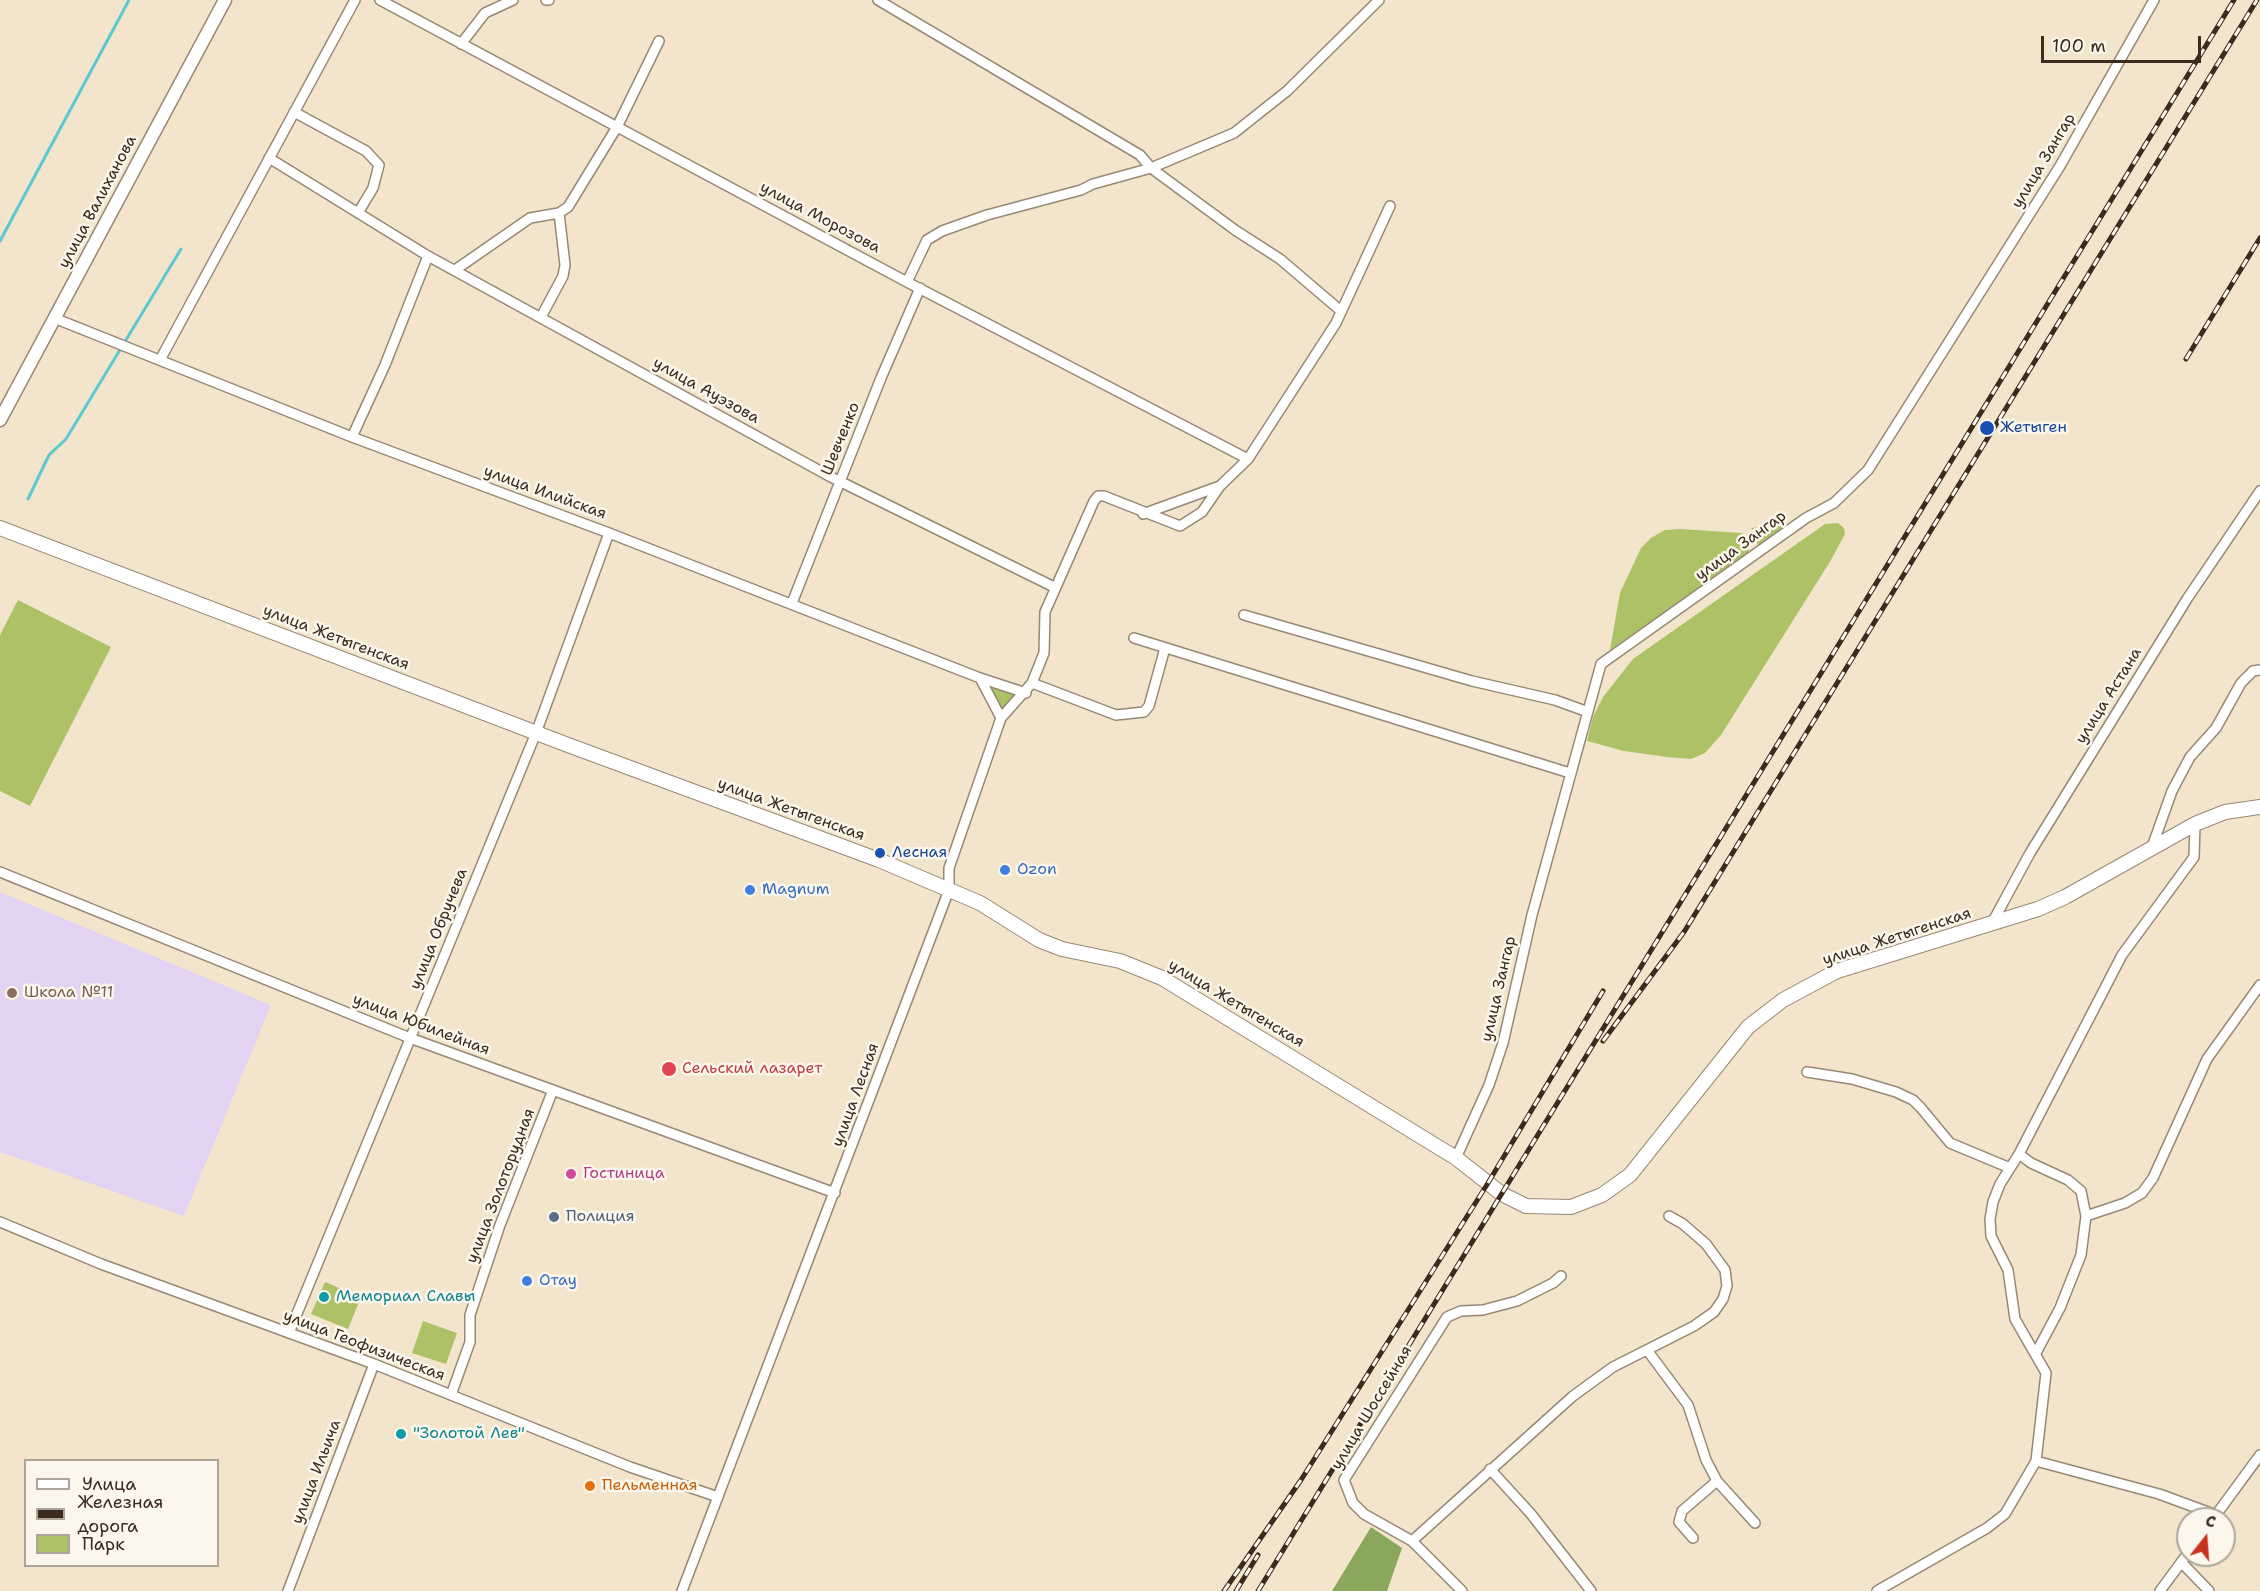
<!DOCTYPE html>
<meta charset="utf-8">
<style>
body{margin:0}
#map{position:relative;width:2260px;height:1591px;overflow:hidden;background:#f3e5cc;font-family:"Shantell Sans",sans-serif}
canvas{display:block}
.legend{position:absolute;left:24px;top:1459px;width:195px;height:108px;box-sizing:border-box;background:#fbf7ec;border:2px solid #aea59a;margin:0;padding:8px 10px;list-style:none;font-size:18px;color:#3b2a1e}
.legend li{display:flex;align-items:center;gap:12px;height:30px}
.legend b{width:30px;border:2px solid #aea59a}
.north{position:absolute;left:2176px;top:1507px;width:60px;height:60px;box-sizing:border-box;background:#fbf7ec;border:2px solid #aea59a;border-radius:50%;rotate:17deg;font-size:16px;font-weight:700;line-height:24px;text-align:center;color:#3b2a1e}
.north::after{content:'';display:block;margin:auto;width:21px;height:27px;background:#c8321e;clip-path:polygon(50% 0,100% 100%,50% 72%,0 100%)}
.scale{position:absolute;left:2041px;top:36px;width:160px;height:27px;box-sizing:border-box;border:3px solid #3b2a1e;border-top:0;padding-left:8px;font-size:18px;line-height:21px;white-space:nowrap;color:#3b2a1e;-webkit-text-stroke:4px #fbf7ec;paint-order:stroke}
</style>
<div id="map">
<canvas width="2260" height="1591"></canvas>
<ul class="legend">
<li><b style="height:8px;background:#fff"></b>Улица</li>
<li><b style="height:8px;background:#3b2a1e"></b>Железная дорога</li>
<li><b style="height:16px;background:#adc166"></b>Парк</li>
</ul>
<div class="north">С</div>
<div class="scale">100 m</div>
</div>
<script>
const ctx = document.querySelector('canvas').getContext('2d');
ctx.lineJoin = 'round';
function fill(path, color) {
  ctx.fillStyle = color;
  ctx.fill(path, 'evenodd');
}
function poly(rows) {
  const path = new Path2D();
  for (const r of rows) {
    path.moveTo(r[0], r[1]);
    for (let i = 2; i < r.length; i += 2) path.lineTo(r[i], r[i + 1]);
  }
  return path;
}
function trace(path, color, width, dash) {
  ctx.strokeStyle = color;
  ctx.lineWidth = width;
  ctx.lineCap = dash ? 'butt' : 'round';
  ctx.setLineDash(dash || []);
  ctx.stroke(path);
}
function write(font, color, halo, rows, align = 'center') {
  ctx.font = font + ' "Shantell Sans",sans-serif';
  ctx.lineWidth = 5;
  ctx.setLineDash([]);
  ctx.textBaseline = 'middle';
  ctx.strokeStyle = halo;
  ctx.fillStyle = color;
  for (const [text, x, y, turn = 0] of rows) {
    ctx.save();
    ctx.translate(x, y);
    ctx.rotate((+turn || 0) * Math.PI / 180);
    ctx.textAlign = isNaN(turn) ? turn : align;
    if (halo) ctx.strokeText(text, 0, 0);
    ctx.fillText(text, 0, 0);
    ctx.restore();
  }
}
fill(poly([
 [0,892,271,1005,184,1216,0,1152]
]), '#e3d3f2');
fill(poly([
 [1838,523,1844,528,1845,534,1831,560,1721,735,1705,753,1691,759,1667,757,1624,751,1587,741,1593,717,1603,697,1633,659,1825,524],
 [1789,524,1758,550,1756,533,1751,528],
 [1680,529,1742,533,1746,536,1749,550,1746,557,1610,650,1620,593,1641,548,1651,538,1665,530],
 [18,600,111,647,30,806,0,791,0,635],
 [986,683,1016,694,1002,711],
 [325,1282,361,1297,348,1329,311,1314],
 [423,1321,457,1333,446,1364,412,1353]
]), '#adc166');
fill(poly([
 [1371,1527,1402,1548,1387,1591,1332,1591]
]), '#8aa75b');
trace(poly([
 [0,241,129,0],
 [28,499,49,455,66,439,181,249]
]), '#5bc8d2', 3);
const minor = poly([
 [380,0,907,282,1248,459],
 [546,0,549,0],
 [878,0,1140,155,1151,168,1235,230,1280,259,1341,311],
 [461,44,485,13,513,0],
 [294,112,366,151,379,165,373,188,358,213],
 [269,158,428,256],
 [455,270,530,218,559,213,568,207,617,127,659,41],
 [907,282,927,240,942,231,987,215,1081,190,1093,184,1151,168,1234,133,1287,91,1379,0],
 [541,317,563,276,565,265,559,213],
 [54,318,352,437,609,533,980,678,1026,693],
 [160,360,355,0],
 [352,437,385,365,428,256,831,477,1054,587],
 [1143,514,1220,486],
 [792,603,881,378,920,288],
 [1244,615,1472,681,1555,700,1588,712],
 [1134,638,1570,773],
 [980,678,1001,718],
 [1032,683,1116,715,1144,712,1149,706,1165,648],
 [2152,847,2172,791,2190,757,2216,728,2241,683,2253,671,2260,670],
 [0,872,410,1038,835,1193],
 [1992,923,2030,853,2187,599,2260,491],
 [1807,1072,1852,1079,1896,1092,1913,1100,1921,1108,1950,1143,2010,1168],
 [2019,1154,2031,1163,2068,1180,2081,1191,2086,1216,2081,1255,2060,1308,2036,1353],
 [1456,1158,1489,1085,1503,1043,1532,915,1601,664,1806,518,1834,503,1868,470,2060,166,2154,0],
 [2086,1216,2125,1203,2142,1193,2153,1178,2207,1059,2260,985],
 [0,1222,101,1264,374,1364,630,1467,718,1497],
 [1561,1276,1553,1283,1517,1301,1483,1310,1461,1311,1447,1317,1344,1480,1353,1503,1364,1514,1412,1541,1573,1396,1613,1367,1694,1326,1714,1312,1723,1299,1727,1286,1725,1270,1706,1244,1683,1224,1669,1216],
 [289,1333,536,733,609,533],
 [1647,1350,1688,1405,1706,1460,1717,1481,1755,1523],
 [451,1395,470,1342,470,1315,500,1225,553,1090],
 [2036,1461,2159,1494,2216,1515],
 [1490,1469,1531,1514,1591,1591],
 [2213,1519,2260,1455],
 [1693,1538,1679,1522,1682,1511,1717,1481],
 [1412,1541,1462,1591],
 [2181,1562,2209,1591],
 [288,1591,374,1364],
 [682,1591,949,890,949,868,1001,718,1032,683,1044,653,1045,612,1094,501,1098,496,1104,496,1180,526,1202,512,1220,486,1248,459,1336,323,1390,206],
 [1877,1591,1987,1528,2005,1514,2036,1461,2046,1373,2015,1319,2008,1270,1991,1236,1990,1219,1993,1202,2000,1184,2019,1154,2122,955,2194,857,2195,824],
 [2160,1591,2188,1553]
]);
const tertiary = poly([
 [0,420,225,0]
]);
const secondary = poly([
 [0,528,568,745,879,860,980,903,1039,940,1062,949,1120,961,1162,978,1456,1158,1502,1194,1526,1206,1571,1207,1602,1195,1630,1175,1748,1027,1783,1000,1837,971,2038,909,2065,897,2195,824,2225,812,2260,807]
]);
trace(minor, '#978875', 12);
trace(tertiary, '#978875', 15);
trace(secondary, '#978875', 16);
trace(minor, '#fff', 9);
trace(tertiary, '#fff', 12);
trace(secondary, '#fff', 14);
const rail = poly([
 [2186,359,2260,238],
 [1603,1041,1684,932,2257,0],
 [1224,1591,1301,1480,1488,1183,1603,991],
 [1236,1591,1258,1555],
 [1258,1591,2234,0]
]);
trace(rail, '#3b2a1e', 5);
trace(rail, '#fbf7ec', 3, [9]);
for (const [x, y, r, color] of [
 [1987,428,8,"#1a4fb4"],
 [880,853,6,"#1a4fb4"],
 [1005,870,6,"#3f7fe0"],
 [750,890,6,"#3f7fe0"],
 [12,993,6,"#8d6e63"],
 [669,1069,8,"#e0444e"],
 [571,1174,6,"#d1479c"],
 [554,1217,6,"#5c6f8a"],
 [527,1281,6,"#3f7fe0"],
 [324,1297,6,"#0f9aa8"],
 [401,1434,6,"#0f9aa8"],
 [590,1486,6,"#e8710a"]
]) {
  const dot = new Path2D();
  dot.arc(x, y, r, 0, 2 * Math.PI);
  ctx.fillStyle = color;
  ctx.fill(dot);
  trace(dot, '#fbf7ec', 2);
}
write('16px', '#3b2a1e', '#fbf7ec', [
 ["улица Зангар",2044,161,-59],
 ["улица Валиханова",98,202,-62],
 ["улица Морозова",820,218,28],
 ["улица Ауэзова",706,391,29],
 ["Шевченко",841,439,-68],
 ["улица Илийская",545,493,20],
 ["улица Зангар",1741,546,-36],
 ["улица Жетыгенская",336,638,21],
 ["улица Астана",2109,696,-58],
 ["улица Жетыгенская",791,810,20],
 ["улица Обручева",439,929,-68],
 ["улица Жетыгенская",1897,937,-18],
 ["улица Зангар",1499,989,-77],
 ["улица Жетыгенская",1236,1004,31],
 ["улица Юбилейная",421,1025,21],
 ["улица Лесная",856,1095,-70],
 ["улица Золоторудная",501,1186,-69],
 ["улица Геофизическая",364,1346,21],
 ["улица Шоссейная",1372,1408,-59],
 ["улица Ильича",317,1472,-69]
]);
write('16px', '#164399', '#fbf7ec', [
 ["Жетыген",2000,428],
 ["Лесная",892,853]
], 'left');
write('16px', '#366cbe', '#fbf7ec', [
 ["Ozon",1017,870],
 ["Magnum",762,890],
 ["Отау",539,1281]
], 'left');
write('16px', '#785e54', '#fbf7ec', [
 ["Школа №11",24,993]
], 'left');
write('16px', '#be3a42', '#fbf7ec', [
 ["Сельский лазарет",682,1069]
], 'left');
write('16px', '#b23c85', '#fbf7ec', [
 ["Гостиница",583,1174]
], 'left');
write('16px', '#4e5e75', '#fbf7ec', [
 ["Полиция",566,1217]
], 'left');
write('16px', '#0d838f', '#fbf7ec', [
 ["Мемориал Славы",336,1297],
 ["\"Золотой Лев\"",413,1434]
], 'left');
write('16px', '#c56008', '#fbf7ec', [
 ["Пельменная",602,1486]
], 'left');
</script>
